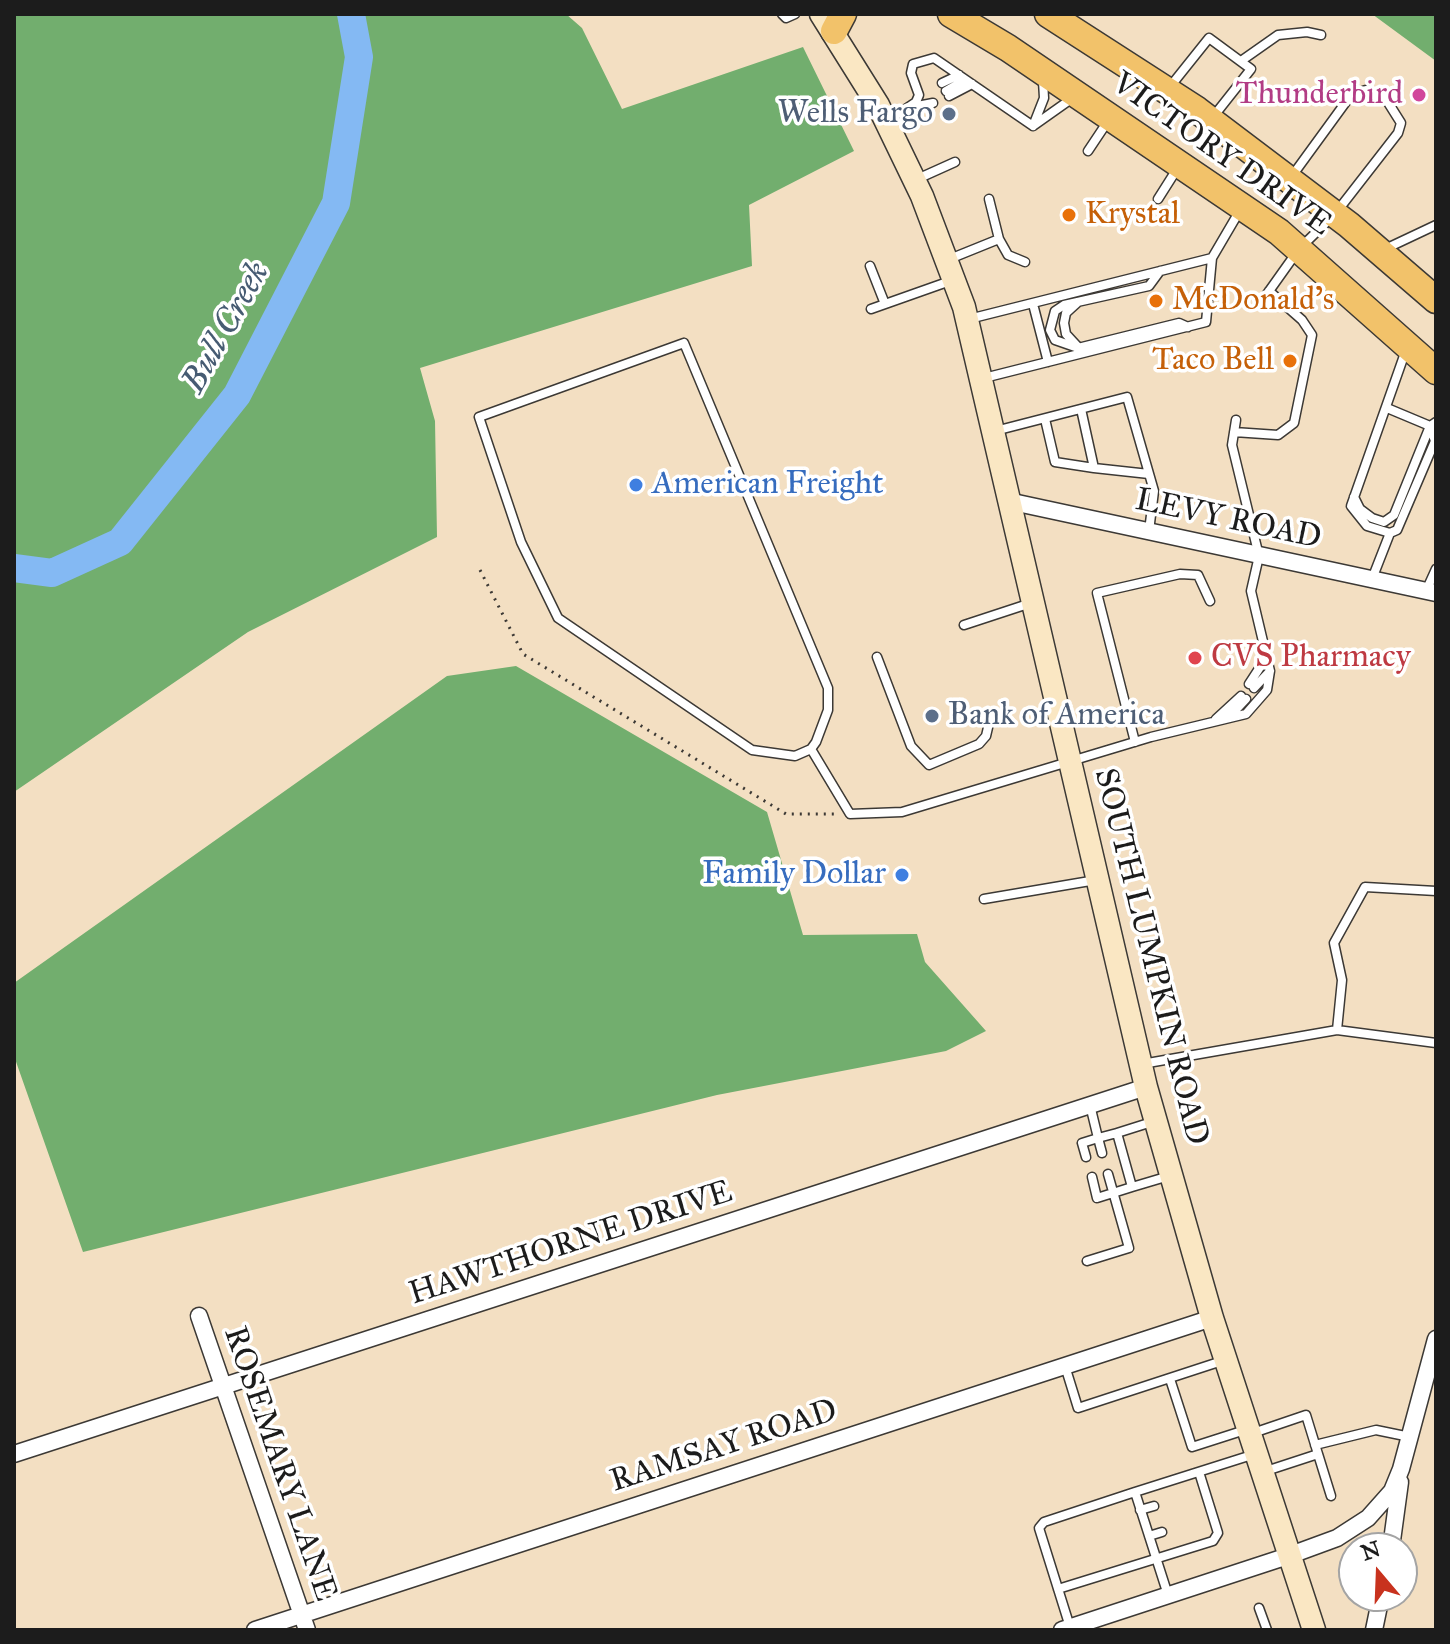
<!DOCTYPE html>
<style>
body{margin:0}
#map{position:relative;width:1450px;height:1644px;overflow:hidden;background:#f3dfc2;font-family:"IM FELL Great Primer",serif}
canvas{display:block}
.frame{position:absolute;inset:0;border:16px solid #1c1c1c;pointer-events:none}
.north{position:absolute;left:1338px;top:1532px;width:80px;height:80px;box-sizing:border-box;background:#fff;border:2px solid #a4a4a4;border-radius:50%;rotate:341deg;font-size:22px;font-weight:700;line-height:32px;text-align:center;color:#1c1c1c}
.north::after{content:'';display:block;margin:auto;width:28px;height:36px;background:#c8321e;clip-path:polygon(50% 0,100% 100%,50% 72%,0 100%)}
</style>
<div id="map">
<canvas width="1450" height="1644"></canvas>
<div class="frame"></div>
<div class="north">N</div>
</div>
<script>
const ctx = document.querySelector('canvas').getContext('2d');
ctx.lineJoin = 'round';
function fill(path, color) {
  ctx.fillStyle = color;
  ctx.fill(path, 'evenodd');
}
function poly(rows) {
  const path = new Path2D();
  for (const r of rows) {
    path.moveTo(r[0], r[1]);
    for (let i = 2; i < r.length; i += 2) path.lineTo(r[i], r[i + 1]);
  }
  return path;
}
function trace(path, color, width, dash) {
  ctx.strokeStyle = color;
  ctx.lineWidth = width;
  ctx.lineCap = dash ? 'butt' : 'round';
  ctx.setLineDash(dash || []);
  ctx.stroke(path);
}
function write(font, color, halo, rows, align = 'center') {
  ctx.font = font + ' "IM FELL Great Primer",serif';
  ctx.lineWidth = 7;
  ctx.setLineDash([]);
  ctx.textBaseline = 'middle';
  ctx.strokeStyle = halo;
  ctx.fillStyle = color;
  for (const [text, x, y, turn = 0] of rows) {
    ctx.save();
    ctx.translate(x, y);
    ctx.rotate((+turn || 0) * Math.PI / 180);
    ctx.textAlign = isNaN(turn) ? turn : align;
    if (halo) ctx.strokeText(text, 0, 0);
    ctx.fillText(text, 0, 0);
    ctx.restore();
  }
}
fill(poly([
 [14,14,566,14,582,28,622,109,803,47,854,151,749,205,752,266,420,368,435,421,437,537,248,632,14,792],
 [1372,14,1436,14,1436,61],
 [516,666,767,812,803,935,917,934,925,962,986,1031,946,1051,717,1095,83,1252,14,1056,14,983,447,676]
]), '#72ae6e');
trace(poly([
 [14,568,52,573,120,542,237,395,336,203,359,57,351,14]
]), '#84b9f3', 28);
const service = poly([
 [782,14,786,18,795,14],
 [1241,61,1278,35,1307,32,1321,35],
 [942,83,959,75],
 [1169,88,1209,38,1251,69,1213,117],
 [946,91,965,80],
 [949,96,972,84],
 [912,107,933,103],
 [889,120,916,102,919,95,911,73,913,64,934,58,1033,126],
 [1033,126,1044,98,1043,81],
 [1033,126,1074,97],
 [1088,151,1108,121],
 [915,180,955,162],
 [989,199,999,239,1008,255,1025,262],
 [1158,199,1177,169],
 [1383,250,1436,225],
 [947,260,999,239],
 [870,266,885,304],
 [1160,271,1149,286,1064,305,1055,311,1050,330,1055,340,1078,348,1179,323,1188,327],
 [1262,301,1299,249,1335,214,1398,133,1401,123,1384,96,1366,90,1351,95,1292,176],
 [1077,303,1066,313,1064,323,1066,334,1078,347],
 [1033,304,1048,362],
 [871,309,953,280],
 [969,319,1212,258],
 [684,343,828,688,828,710,816,742,811,749,795,756,752,750,558,618,521,542,479,417,684,343],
 [984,378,1206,322,1212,258,1239,212],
 [1081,409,1094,468,1149,474],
 [1045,419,1055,462,1094,468],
 [995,431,1127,397,1154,491,1149,531],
 [1234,432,1278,435,1294,423,1312,335,1302,320,1269,291],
 [1354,497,1360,509,1372,518,1384,522,1394,515,1430,426,1436,422],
 [1390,533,1367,526,1351,506,1406,350],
 [1372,579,1390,533,1397,530,1435,441,1430,426,1387,408],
 [1426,591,1436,569],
 [964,625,1031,603],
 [877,657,911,746,929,765,979,744,986,736,990,719],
 [1249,684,1266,658],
 [1254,688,1270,671],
 [1229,717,1246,699],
 [1216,719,1241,696],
 [1135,742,1097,593,1180,574,1198,575,1210,601],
 [811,749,850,814,902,812,1151,737,1246,714,1267,690,1270,671,1251,591,1259,556,1232,445,1236,420],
 [984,899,1096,880],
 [1337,1030,1342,980,1334,943,1365,887,1436,891],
 [1142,1064,1337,1030,1436,1043],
 [1090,1105,1098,1138,1117,1133],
 [1155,1121,1117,1133,1132,1187,1169,1176],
 [1086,1157,1082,1143,1098,1138,1102,1153],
 [1092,1177,1097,1198,1132,1187],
 [1087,1261,1129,1248,1108,1174],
 [1065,1366,1078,1408,1225,1360],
 [1170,1379,1192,1447,1245,1430],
 [1253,1433,1306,1415,1318,1454],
 [1315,1445,1376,1430,1410,1437],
 [1266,1471,1318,1454,1331,1496],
 [1135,1492,1255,1454],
 [1140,1510,1154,1506],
 [1149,1536,1162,1532],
 [1058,1589,1213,1541,1218,1533,1199,1472],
 [1259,1608,1267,1630],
 [1070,1627,1039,1528,1044,1522,1135,1492,1168,1595]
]);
const minor = poly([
 [1008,501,1436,593],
 [199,1316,307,1630],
 [14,1454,1146,1087],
 [1391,1548,1400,1482],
 [255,1630,1212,1318],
 [1062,1630,1288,1556,1337,1538,1368,1518,1392,1491,1401,1469,1436,1339],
 [1374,1630,1381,1596]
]);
const secondary = poly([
 [821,14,878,105,922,196,964,307,1146,1087,1212,1318,1314,1630]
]);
const trunk = poly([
 [951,14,1008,48,1279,232,1436,371],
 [1048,14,1197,110,1349,225,1436,300],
 [834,31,843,14]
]);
trace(service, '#3c3935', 11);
trace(minor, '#3c3935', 19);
trace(secondary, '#3c3935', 25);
trace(trunk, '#3c3935', 29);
trace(poly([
 [480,570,523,654,786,814,838,814]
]), '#3c3935', 3, [2, 6]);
trace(service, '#fff', 8);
trace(minor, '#fff', 16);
trace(secondary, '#fae7c3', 22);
trace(trunk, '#f2c26a', 26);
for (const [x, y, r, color] of [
 [1419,95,8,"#d1479c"],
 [949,114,8,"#5c6f8a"],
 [1069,215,8,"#e8710a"],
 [1156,301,8,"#e8710a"],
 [1290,361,8,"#e8710a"],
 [636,485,8,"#3f7fe0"],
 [1195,658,8,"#e0444e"],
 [932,716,8,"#5c6f8a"],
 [902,875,8,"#3f7fe0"]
]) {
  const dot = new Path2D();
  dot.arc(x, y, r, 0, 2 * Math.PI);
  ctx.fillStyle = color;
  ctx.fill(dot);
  trace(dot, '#fff', 3);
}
write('32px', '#b23c85', '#fff', [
 ["Thunderbird",1403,95]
], 'right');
write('32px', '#4e5e75', '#fff', [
 ["Wells Fargo",933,114],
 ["Bank of America",948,716,"left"]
], 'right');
write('32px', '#1c1c1c', '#fff', [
 ["VICTORY DRIVE",1221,155,35],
 ["LEVY ROAD",1228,520,12],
 ["SOUTH LUMPKIN ROAD",1150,957,76],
 ["HAWTHORNE DRIVE",571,1244,-18],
 ["RAMSAY ROAD",724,1447,-18],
 ["ROSEMARY LANE",279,1464,71]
]);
write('32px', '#c56008', '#fff', [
 ["Krystal",1085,215],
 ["McDonald's",1172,301],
 ["Taco Bell",1274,361,"right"]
], 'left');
write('32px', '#366cbe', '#fff', [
 ["American Freight",652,485],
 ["Family Dollar",886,875,"right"]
], 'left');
write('32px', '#be3a42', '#fff', [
 ["CVS Pharmacy",1211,658]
], 'left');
write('italic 34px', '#465b72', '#fff', [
 ["Bull Creek",227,328,-61]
]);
</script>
